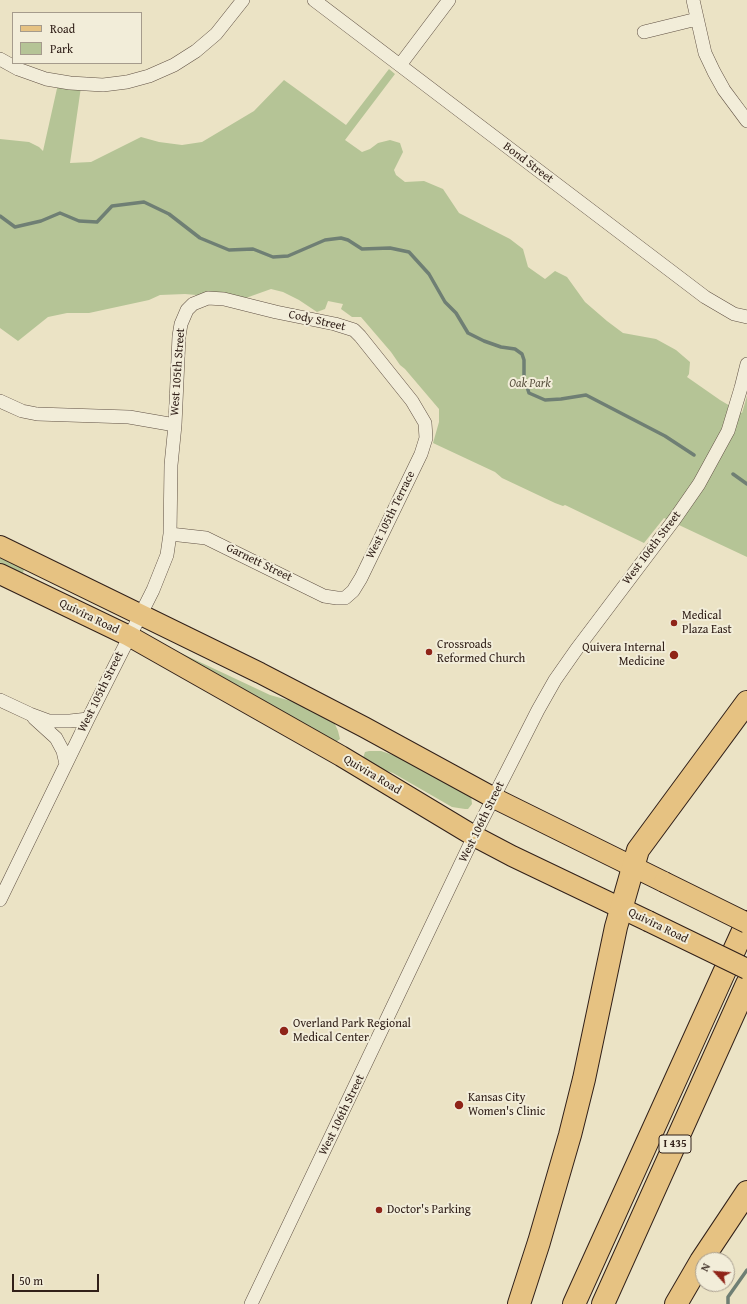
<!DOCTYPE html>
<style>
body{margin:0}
#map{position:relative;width:747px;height:1304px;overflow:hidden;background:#ebe3c5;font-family:"Gentium Book Plus",serif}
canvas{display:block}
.legend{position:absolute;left:12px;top:12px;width:130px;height:52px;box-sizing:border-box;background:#f2edd9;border:1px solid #a59b8c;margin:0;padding:5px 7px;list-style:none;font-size:12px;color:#312019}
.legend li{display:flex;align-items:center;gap:8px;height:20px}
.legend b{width:20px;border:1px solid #a59b8c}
.north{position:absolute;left:695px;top:1252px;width:40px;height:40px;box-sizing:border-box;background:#f2edd9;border:1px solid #a59b8c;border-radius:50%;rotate:296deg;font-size:11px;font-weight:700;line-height:16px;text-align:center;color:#312019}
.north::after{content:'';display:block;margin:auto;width:14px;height:18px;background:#8f2418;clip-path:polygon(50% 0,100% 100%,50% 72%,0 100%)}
.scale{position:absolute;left:12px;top:1274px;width:87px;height:18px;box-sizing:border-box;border:2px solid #312019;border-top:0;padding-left:5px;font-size:12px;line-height:14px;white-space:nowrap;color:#312019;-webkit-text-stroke:3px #f2edd9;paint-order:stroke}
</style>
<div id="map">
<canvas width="747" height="1304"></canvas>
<ul class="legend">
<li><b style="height:5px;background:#e6c282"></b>Road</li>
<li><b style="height:11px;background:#b5c496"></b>Park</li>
</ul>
<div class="north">N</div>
<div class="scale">50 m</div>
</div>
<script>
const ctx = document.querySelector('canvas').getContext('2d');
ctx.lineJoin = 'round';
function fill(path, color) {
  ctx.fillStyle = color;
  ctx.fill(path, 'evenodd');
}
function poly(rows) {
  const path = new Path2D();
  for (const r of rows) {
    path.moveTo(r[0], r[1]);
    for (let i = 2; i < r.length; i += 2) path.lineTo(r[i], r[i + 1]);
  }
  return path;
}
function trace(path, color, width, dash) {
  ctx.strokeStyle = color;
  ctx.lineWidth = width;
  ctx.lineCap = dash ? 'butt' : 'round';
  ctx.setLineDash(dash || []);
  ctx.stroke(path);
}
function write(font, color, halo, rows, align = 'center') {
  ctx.font = font + ' "Gentium Book Plus",serif';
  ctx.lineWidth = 4;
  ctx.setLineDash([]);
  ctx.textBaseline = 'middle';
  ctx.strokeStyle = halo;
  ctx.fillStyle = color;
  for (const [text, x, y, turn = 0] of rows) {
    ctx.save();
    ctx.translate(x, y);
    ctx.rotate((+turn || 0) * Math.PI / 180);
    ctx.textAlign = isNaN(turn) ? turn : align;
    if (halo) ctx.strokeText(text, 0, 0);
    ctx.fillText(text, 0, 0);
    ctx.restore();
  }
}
fill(poly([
 [389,69,395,74,345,140,362,152,370,149,378,143,390,140,400,143,403,152,394,170,396,175,405,182,424,181,443,189,459,213,510,239,523,249,528,267,545,279,555,271,567,277,585,302,607,321,623,333,656,339,676,350,690,362,689,374,687,377,720,400,742,413,747,396,747,557,664,518,644,543,565,505,563,506,555,503,502,478,495,472,433,443,439,422,439,409,405,369,400,365,391,352,361,317,352,317,341,309,343,304,328,301,325,309,317,312,299,300,283,292,271,289,243,299,185,294,160,295,149,300,89,313,67,313,48,317,18,341,0,328,0,139,29,142,39,147,43,151,58,84,81,87,70,163,91,162,141,137,159,142,182,145,202,142,254,111,284,80,346,125],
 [0,558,24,569,23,573,0,566],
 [170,648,270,695,298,703,334,722,338,731,340,739,336,742],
 [369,751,381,751,396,756,471,796,472,804,468,809,465,809,452,807,393,773,375,767,363,758,365,752]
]), '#b5c496');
trace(poly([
 [0,216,15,227,41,221,60,213,79,221,97,222,112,206,144,202,169,214,200,238,229,250,253,249,273,257,288,256,325,240,341,238,348,240,362,249,390,248,409,252,429,274,445,302,456,313,468,333,484,341,501,347,515,349,522,354,524,360,524,378,529,393,545,400,561,399,586,395,665,436,694,455],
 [733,474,747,484],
 [728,1304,728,1297,747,1270]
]), '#6f7f74', 3.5);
const minor = poly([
 [314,0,705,297,734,314,747,317],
 [693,0,705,53,714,72,724,90,747,121],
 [644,32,697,19],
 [0,59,18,69,46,79,70,83,103,85,127,82,149,76,174,65,196,51,216,34,243,0],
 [400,65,449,0],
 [0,401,22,411,37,414,129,417,175,425],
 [0,700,30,714,49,721,70,721,88,719],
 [34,718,56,738,63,751,66,764],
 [0,900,88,719,153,590,167,555,170,534,171,465,175,425,179,336,181,324,187,310,193,304,208,298,224,299,276,312,335,324,354,330,360,336,412,401,425,423,426,438,421,454,361,578,353,591,345,598,337,598,324,596,206,538,170,534],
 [251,1304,474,836,538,710,555,680,576,650,674,520,699,484,728,431,741,388,747,364]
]);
const primary = poly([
 [0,546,260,673,364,727,494,798,664,882],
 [0,574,129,636,341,756,474,836,512,856,648,921]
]);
const motorway = poly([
 [519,1304,539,1242,570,1135,584,1079,616,927,638,850,747,702],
 [574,1304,747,922],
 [603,1304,747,984],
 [676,1304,701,1261,747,1192]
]);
trace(minor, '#605144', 14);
trace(primary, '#312019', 22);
trace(motorway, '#312019', 24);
trace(minor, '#f2edd9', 13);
trace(primary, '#e6c282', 20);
trace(motorway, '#e6c282', 22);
const primaryBridge = poly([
 [664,882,747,923],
 [648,921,747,969]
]);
trace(primaryBridge, '#312019', 22, []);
trace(primaryBridge, '#e6c282', 20);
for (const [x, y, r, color] of [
 [674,623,4,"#8f2418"],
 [429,652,4,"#8f2418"],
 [674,655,5,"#8f2418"],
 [284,1031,5,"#8f2418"],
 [459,1105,5,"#8f2418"],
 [379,1210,4,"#8f2418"]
]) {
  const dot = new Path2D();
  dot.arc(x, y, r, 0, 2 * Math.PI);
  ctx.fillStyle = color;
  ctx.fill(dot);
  trace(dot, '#f2edd9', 1.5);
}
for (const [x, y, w] of [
 [675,1144,32]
]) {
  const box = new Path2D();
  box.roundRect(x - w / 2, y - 9, w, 18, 3);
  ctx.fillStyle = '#f2edd9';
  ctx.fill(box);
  trace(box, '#312019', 1);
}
write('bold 11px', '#312019', null, [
 ["I 435",675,1144]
]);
write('12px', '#312019', '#f2edd9', [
 ["Bond Street",528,163,37],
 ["Cody Street",317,321,13],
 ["West 105th Street",178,372,-86],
 ["West 105th Terrace",391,515,-64],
 ["West 106th Street",652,548,-53],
 ["Garnett Street",259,563,26],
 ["Quivira Road",89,617,26],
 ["West 105th Street",101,692,-64],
 ["Quivira Road",372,775,31],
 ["West 106th Street",482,822,-64],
 ["Quivira Road",658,926,26],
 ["West 106th Street",342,1115,-64]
]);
write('italic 12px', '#59513e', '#f2edd9', [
 ["Oak Park",530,384]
]);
write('12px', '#312019', '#f2edd9', [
 ["Medical",682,616],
 ["Plaza East",682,630],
 ["Crossroads",437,645],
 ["Reformed Church",437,659],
 ["Quivera Internal",665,648,"right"],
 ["Medicine",665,662,"right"],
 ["Overland Park Regional",293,1024],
 ["Medical Center",293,1038],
 ["Kansas City",468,1098],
 ["Women's Clinic",468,1112],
 ["Doctor's Parking",387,1210]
], 'left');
</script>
